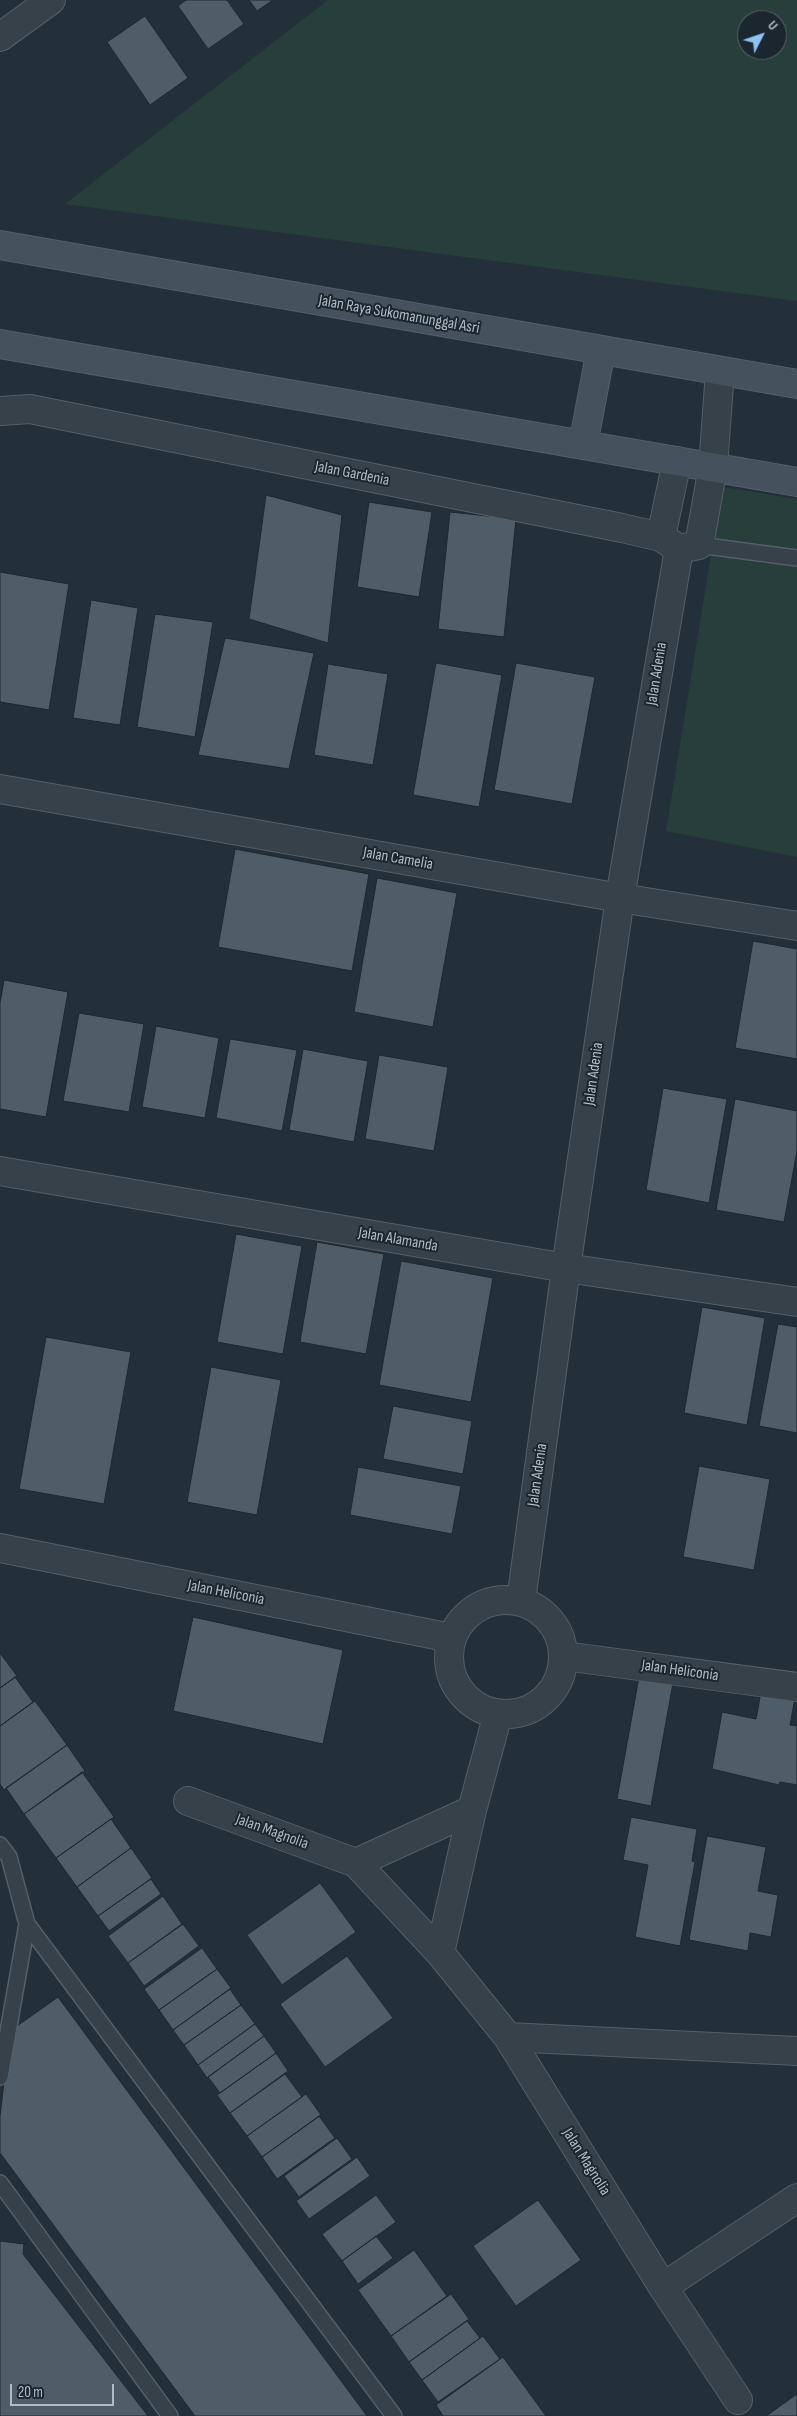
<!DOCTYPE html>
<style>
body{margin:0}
#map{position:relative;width:797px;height:2416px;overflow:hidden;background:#233039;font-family:"Sofia Sans Condensed",sans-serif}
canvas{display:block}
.north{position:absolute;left:737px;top:10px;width:50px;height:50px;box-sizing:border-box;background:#1c262e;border:1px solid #58626b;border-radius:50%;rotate:49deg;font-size:14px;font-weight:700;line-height:20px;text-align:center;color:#b2bcc6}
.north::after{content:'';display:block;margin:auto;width:18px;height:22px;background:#8bc2f2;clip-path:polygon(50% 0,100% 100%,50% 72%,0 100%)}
.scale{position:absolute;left:10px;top:2384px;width:104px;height:22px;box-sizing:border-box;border:2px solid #b2bcc6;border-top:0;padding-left:6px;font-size:15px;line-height:18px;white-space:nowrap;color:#b2bcc6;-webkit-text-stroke:4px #1c262e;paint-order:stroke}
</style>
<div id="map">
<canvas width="797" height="2416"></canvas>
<div class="north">U</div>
<div class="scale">20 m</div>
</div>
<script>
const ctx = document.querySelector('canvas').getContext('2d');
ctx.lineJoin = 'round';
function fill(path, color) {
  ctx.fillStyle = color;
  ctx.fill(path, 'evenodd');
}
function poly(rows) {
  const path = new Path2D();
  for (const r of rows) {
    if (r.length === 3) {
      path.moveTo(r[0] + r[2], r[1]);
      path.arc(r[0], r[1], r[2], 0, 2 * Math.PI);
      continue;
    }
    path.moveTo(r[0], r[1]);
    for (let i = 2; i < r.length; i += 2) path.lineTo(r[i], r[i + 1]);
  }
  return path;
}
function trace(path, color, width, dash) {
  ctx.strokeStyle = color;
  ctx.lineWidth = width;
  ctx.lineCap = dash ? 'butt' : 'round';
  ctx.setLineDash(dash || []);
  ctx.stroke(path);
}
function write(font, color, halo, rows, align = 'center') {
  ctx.font = font + ' "Sofia Sans Condensed",sans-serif';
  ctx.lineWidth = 4;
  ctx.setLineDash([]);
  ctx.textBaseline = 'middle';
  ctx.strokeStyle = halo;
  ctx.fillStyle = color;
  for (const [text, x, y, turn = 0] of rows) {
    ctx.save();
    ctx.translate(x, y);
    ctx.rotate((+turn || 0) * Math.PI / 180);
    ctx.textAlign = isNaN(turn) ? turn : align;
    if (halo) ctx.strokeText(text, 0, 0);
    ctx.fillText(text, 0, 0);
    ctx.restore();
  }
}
fill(poly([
 [328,0,797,0,797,301,65,204],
 [747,20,777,20,777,50,747,50],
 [722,487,797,499,797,857,666,831]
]), '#283e3b');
const building = poly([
 [186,0,227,0,244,24,208,49,178,6,186,0],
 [249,0,273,0,257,11,249,0],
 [145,16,188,78,150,105,107,42,145,16],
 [266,495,342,515,328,643,249,619,266,495],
 [369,502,432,512,419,597,357,587,369,502],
 [450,512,516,519,504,637,438,629,450,512],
 [0,572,69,584,49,710,0,702,0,572],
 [91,600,138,608,120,725,73,718,91,600],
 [155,614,213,622,195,737,137,727,155,614],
 [225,638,314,653,289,769,198,755,225,638],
 [436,663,502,675,479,807,413,795,436,663],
 [516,663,595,677,572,804,494,790,516,663],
 [328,664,388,674,373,765,314,755,328,664],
 [235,849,369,874,352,971,218,947,235,849],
 [377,878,457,893,433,1027,354,1012,377,878],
 [753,941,797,949,797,1059,735,1048,753,941],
 [4,980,68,992,46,1117,0,1109,0,1003,4,980],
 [79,1013,144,1024,129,1112,63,1101,79,1013],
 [156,1026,219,1038,205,1118,142,1107,156,1026],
 [230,1039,297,1050,282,1131,216,1118,230,1039],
 [303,1049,368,1061,354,1142,289,1130,303,1049],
 [379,1055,448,1067,434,1151,365,1139,379,1055],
 [663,1088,727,1099,709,1203,646,1190,663,1088],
 [735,1099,797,1111,797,1151,784,1222,716,1210,735,1099],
 [236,1234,302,1246,283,1354,217,1342,236,1234],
 [317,1242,384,1254,366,1354,300,1342,317,1242],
 [401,1261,493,1278,471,1402,379,1385,401,1261],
 [702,1307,765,1318,747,1425,684,1413,702,1307],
 [778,1324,797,1327,797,1433,759,1426,778,1324],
 [46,1337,131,1352,104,1504,19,1489,46,1337],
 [211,1367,281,1380,257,1515,187,1502,211,1367],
 [393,1406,472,1421,463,1474,383,1459,393,1406],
 [699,1466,770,1479,754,1570,683,1557,699,1466],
 [358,1467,461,1486,452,1534,350,1515,358,1467],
 [193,1617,343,1650,323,1744,173,1711,193,1617],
 [0,1653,17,1676,0,1688,0,1653],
 [15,1677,33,1702,0,1726,0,1688,15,1677],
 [639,1677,673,1683,651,1806,617,1799,639,1677],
 [761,1692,795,1698,790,1725,797,1726,797,1785,780,1782,779,1785,712,1769,722,1712,756,1719,761,1692],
 [35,1701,67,1745,4,1790,0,1784,0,1726,35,1701],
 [67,1745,85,1771,24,1814,6,1788,67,1745],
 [82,1772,114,1817,56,1858,24,1814,82,1772],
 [631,1817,697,1829,692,1861,695,1862,680,1946,635,1937,648,1865,623,1860,631,1817],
 [111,1819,131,1848,77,1887,56,1858,111,1819],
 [707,1836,766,1847,758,1891,778,1895,771,1937,750,1933,748,1951,689,1940,707,1836],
 [131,1848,152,1878,98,1916,77,1887,131,1848],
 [151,1879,161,1894,109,1931,98,1916,151,1879],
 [320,1883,356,1932,282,1985,247,1935,320,1883],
 [163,1896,182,1924,128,1963,108,1936,163,1896],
 [183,1924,199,1946,144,1986,128,1963,183,1924],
 [202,1948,217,1969,159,2010,144,1989,202,1948],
 [347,1956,393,2018,325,2067,280,2004,347,1956],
 [217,1969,231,1988,173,2030,159,2010,217,1969],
 [230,1989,241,2005,184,2045,173,2030,230,1989],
 [58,1997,367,2416,195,2416,0,2153,0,2116,10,2031,58,1997],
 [241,2005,255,2024,198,2065,184,2045,241,2005],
 [255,2024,264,2036,207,2078,198,2065,255,2024],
 [264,2036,276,2053,220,2093,208,2077,264,2036],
 [276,2053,288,2071,230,2113,217,2095,276,2053],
 [285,2074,302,2097,247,2136,230,2113,285,2074],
 [306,2094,321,2115,262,2157,247,2136,306,2094],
 [319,2116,335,2138,277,2179,262,2157,319,2116],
 [337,2138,352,2159,299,2197,284,2176,337,2138],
 [357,2157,370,2176,309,2219,296,2201,357,2157],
 [376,2195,396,2222,342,2261,322,2234,376,2195],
 [538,2200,581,2260,516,2306,473,2246,538,2200],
 [376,2236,393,2258,358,2284,342,2261,376,2236],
 [0,2241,24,2244,23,2254,148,2416,0,2416,0,2241],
 [414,2250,447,2296,391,2336,358,2290,414,2250],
 [451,2294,469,2319,409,2362,391,2336,451,2294],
 [467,2321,480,2338,422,2380,409,2362,467,2321],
 [483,2336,500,2359,438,2402,422,2380,483,2336],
 [503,2357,546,2416,443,2416,436,2405,503,2357],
 [797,2394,797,2416,766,2416,797,2394]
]);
fill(building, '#4e5d68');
trace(building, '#1e2830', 1);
const lane = poly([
 [699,545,797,558],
 [0,1845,9,1857,27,1924,394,2416],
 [0,2077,27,1924],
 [0,2183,170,2416]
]);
const street = poly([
 [0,37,51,0],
 [0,411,30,409,622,528,661,537,679,549,699,545,713,467,720,371],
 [661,537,677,461],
 [0,789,620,898,797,926],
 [0,1171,566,1268,797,1302],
 [0,1548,451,1638],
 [506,1657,57],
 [521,1601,566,1268,620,898,679,549],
 [564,1656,797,1687],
 [188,1801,356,1863,472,1810],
 [356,1863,440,1953,508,2037,663,2287,738,2400],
 [440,1953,472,1810,498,1714],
 [508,2037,797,2051],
 [663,2287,797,2198]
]);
const secondary = poly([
 [0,245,797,384],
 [0,344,797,482],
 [583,445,601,350]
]);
trace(lane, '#555f67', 18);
trace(street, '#555f67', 30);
trace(secondary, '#555f67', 30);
trace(lane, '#37414a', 15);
trace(street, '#37414a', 28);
trace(secondary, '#45515c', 28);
write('16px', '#b2bcc6', '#1c262e', [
 ["Jalan Raya Sukomanunggal Asri",399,315,10],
 ["Jalan Gardenia",352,474,11],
 ["Jalan Adenia",657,674,-81],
 ["Jalan Camelia",398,859,10],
 ["Jalan Adenia",594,1074,-82],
 ["Jalan Alamanda",398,1240,10],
 ["Jalan Adenia",538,1475,-82],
 ["Jalan Heliconia",226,1593,11],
 ["Jalan Heliconia",680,1671,8],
 ["Jalan Magnolia",272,1832,20],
 ["Jalan Magnolia",586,2162,58]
]);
</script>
